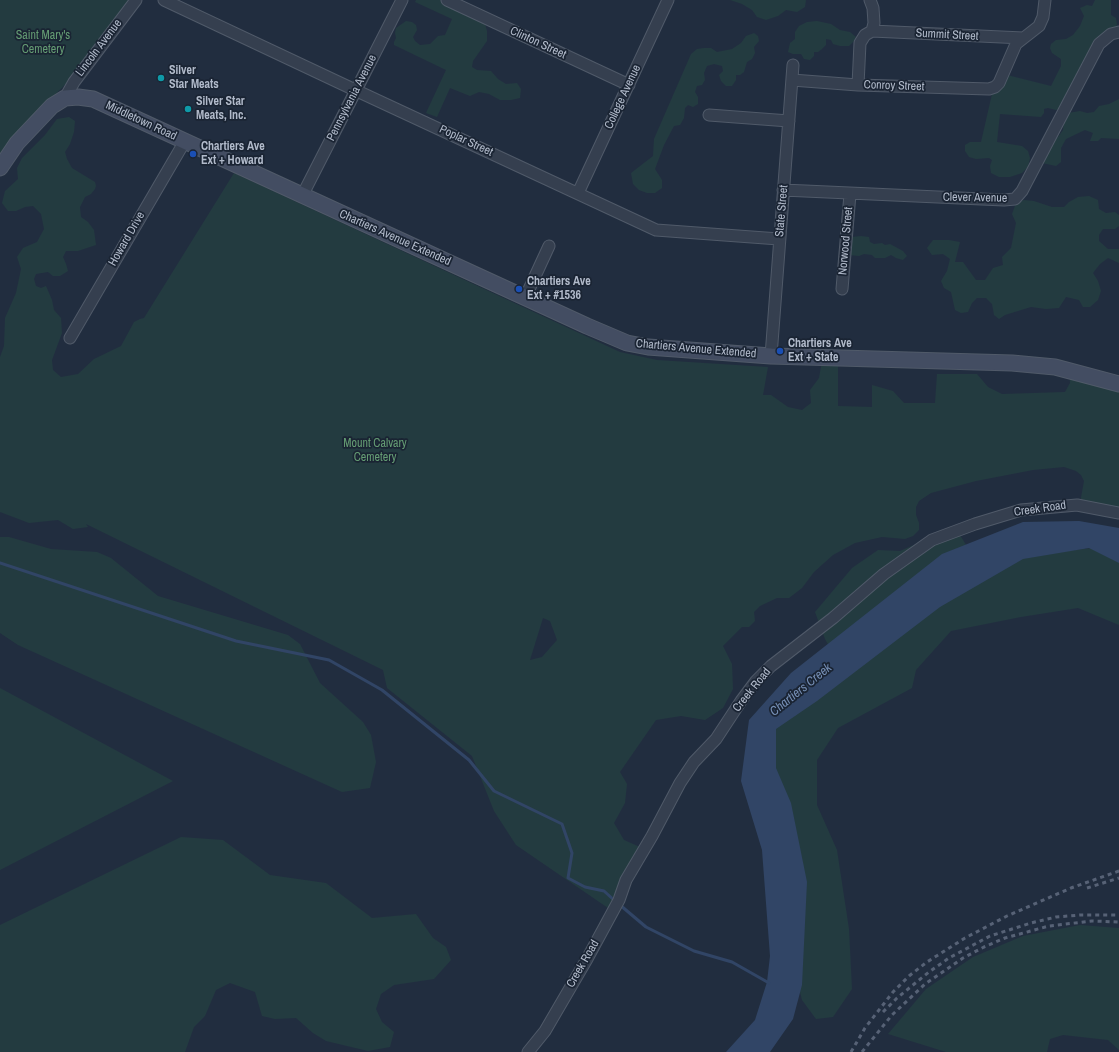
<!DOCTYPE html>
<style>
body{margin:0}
canvas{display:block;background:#212d3f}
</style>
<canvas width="1119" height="1052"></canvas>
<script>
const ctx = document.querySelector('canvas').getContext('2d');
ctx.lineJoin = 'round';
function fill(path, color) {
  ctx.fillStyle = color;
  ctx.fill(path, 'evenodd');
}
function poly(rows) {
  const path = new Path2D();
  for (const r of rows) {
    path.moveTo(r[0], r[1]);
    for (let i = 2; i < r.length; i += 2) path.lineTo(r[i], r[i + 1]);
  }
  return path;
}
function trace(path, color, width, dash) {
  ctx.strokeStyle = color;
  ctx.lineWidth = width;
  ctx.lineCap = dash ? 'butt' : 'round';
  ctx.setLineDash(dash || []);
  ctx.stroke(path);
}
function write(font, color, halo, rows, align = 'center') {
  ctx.font = font + ' "Archivo Narrow",sans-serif';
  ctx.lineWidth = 3.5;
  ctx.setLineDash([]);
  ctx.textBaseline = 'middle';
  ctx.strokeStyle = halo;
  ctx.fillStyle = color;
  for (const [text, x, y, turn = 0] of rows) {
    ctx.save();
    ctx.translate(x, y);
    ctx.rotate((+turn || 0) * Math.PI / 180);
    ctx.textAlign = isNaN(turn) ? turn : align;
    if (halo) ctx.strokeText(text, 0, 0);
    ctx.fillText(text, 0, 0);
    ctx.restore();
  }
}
fill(poly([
 [0,0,133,0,66,84,27,121,0,163],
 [416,0,441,0,484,20,487,31,487,41,473,61,472,67,477,70,491,71,498,79,506,84,517,83,521,89,520,98,511,100,500,100,489,94,479,92,470,96,450,88,437,117,426,113,446,70,394,45,394,42,396,38,395,33,396,28,406,21,412,22,416,25,417,30,413,37,415,41,420,45,430,44,438,36,445,35,452,19,415,2],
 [730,0,806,0,805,7,797,12,786,10,778,16,766,20,757,17,752,10,742,4],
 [1095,0,1111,0,1111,15,1116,18,1117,25,1064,106,1056,110,1048,108,1044,109,1044,113,1041,117,1000,114,997,142,1022,146,1028,151,1030,158,1028,167,1022,173,1010,177,999,177,991,173,990,166,992,160,989,158,976,159,969,157,965,151,965,145,970,142,981,142,992,94,1007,75,1051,86,1061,66,1061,59,1052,53,1050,48,1051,44,1056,40,1066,39,1073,35,1080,26,1084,16,1080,8,1087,5,1092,6],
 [817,21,831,24,840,30,850,32,856,37,854,41,849,46,840,46,833,44,831,40,826,39,826,45,822,49,818,52,814,52,814,56,810,60,804,59,801,54,793,54,788,52,790,43,795,39,795,32,799,26,807,22],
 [754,33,758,36,759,41,754,47,755,53,752,59,747,62,744,72,740,75,736,75,736,80,732,86,726,86,721,81,719,75,723,71,722,66,714,64,707,66,704,73,705,80,702,85,697,86,695,92,698,97,698,104,693,107,688,105,685,108,684,118,680,125,674,126,664,145,655,169,662,180,662,188,655,193,647,193,639,190,633,184,631,173,653,156,654,139,691,54,697,49,704,48,711,48,717,52,732,49,741,43,746,36],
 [1119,99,1119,139,1101,138,1098,141,1090,141,1093,133,1085,130,1066,139,1061,148,1061,162,1056,166,1042,163,1052,140,1058,137,1063,130,1064,120,1068,113,1080,111,1087,113,1094,112,1099,106,1109,104],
 [69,117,75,121,74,132,70,144,65,152,67,159,72,168,95,182,96,186,95,189,91,194,85,197,80,207,81,217,88,222,94,230,96,245,78,251,66,251,63,257,66,264,68,271,60,276,53,276,48,272,36,274,34,279,36,286,41,288,46,286,52,300,54,310,61,318,62,333,52,360,53,370,61,377,78,374,94,359,121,346,134,322,140,319,144,318,234,173,620,352,657,360,768,367,763,395,771,395,788,407,802,410,811,403,810,390,819,378,822,361,838,361,838,406,872,407,872,385,893,391,904,403,935,403,937,374,977,374,988,387,1002,394,1065,392,1070,383,1069,373,1119,388,1119,512,1080,503,1084,481,1081,475,1076,471,1064,467,1033,470,976,481,931,493,919,501,916,507,916,515,919,523,919,530,913,536,905,539,882,537,855,543,833,555,814,572,802,588,789,598,777,598,760,606,754,612,755,621,749,627,742,627,723,646,732,664,733,689,723,708,705,720,681,716,656,720,620,772,627,784,625,803,614,823,624,840,640,847,608,908,516,845,494,811,472,756,387,688,383,670,86,524,88,527,73,529,58,520,29,523,0,512,0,357,4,346,5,318,16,293,21,269,17,257,23,248,37,242,44,229,41,214,33,206,25,207,16,211,8,211,2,203,5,191,18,179,17,168,22,158,45,135,57,119],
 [543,618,550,621,557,640,542,657,530,660],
 [1089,196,1098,200,1099,209,1106,213,1115,212,1119,215,1119,226,1115,229,1103,229,1099,235,1099,241,1108,249,1119,249,1119,263,1108,258,1100,264,1093,273,1098,281,1101,291,1098,300,1090,307,1083,307,1079,300,1066,297,1059,308,1046,309,1031,307,1005,315,999,319,994,315,992,304,986,298,977,298,972,303,968,312,961,313,955,310,951,292,944,288,941,281,947,271,950,259,943,254,932,255,927,248,933,240,949,240,960,242,955,262,963,262,976,280,985,280,993,268,1003,265,1002,257,1011,248,1016,223,1012,214,1016,203,1024,200,1034,201,1052,207,1064,207,1069,202,1078,197],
 [861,236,869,237,870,242,874,244,882,243,885,245,890,244,903,251,907,256,903,260,896,258,891,255,885,258,875,258,872,255,864,254,859,256,848,255,852,237],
 [955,527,976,561,1119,545,1119,625,1078,608,1021,617,951,631,916,670,912,688,838,728,817,760,817,805,837,850,849,929,852,989,833,1017,816,1019,802,1000,794,968,768,734,838,663,825,639,815,612,852,568,878,550,900,551],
 [0,537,9,537,51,549,97,552,111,558,158,596,288,635,300,644,320,683,363,722,371,735,376,762,370,788,342,792,18,645,0,633],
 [0,688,173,781,0,870],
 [181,837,223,840,270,875,326,883,372,918,416,914,433,938,446,947,451,960,434,979,394,985,381,994,376,1009,382,1022,394,1032,390,1047,368,1051,326,1041,313,1033,296,1018,275,1019,262,1016,255,992,230,983,216,990,205,1016,194,1027,185,1052,0,1052,0,925],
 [1080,925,1119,928,1119,1050,1108,1040,1063,1035,1050,1039,1047,1052,946,1052,888,1034,926,989,973,957,1023,936]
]), '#233b40');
fill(poly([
 [1079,521,1119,528,1119,563,1089,548,1023,559,940,607,817,701,776,729,776,768,791,803,807,882,802,985,793,1019,770,1052,726,1052,755,1020,767,982,770,956,762,850,741,781,749,720,791,673,942,554,1023,522]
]), '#314566');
trace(poly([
 [0,563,236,641,329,660,382,690,469,760,494,791,562,824,572,853,568,878,585,887,604,891,615,901],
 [620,905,646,927,694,951,732,962,769,983]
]), '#314566', 3);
const street = poly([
 [164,0,355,90,656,230,779,239],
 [447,0,629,85],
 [872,31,1023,38],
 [792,80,858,85,989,89,995,87,999,83,1016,44,1039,26,1043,17,1045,0],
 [858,85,860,43,865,35,872,31,874,23,873,8,870,0],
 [65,98,74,82,136,0],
 [709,115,789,121],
 [783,190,1004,200,1015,199,1022,191,1099,44,1111,34,1119,32],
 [578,193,668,0],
 [302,196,402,0],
 [842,289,850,194],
 [525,298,549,246],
 [70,338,185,141],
 [771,356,793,65],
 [528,1052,545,1031,587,959,619,900,626,880,652,836,680,783,694,762,716,739,741,701,756,681,771,666,833,618,884,574,932,540,975,524,1021,510,1077,505,1119,513]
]);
const secondary = poly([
 [0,168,17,143,52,106,65,98,78,97,93,99,587,326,627,343,648,347,771,356,1012,363,1055,367,1119,384]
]);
trace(street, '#505a69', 13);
trace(secondary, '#505a69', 17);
trace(street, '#353f4f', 11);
trace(secondary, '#434d62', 15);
trace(poly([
 [1087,888,1119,878],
 [883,1012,897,998,929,972,949,958,990,936,1031,923,1056,917,1080,915,1119,915],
 [851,1052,865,1028,893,992,909,976,927,962,965,938,1007,916,1071,888,1119,871],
 [862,1052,892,1015,925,984,963,958,984,947,1005,938,1049,926,1092,921,1119,922]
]), '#576276', 3, [4, 4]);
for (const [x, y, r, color] of [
 [161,78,4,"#0f9aa8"],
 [188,109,4,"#0f9aa8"],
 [193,154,4,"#1a4fb4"],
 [519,289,4,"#1a4fb4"],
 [780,351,4,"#1a4fb4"]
]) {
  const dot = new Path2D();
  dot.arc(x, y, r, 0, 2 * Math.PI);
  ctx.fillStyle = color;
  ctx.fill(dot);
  trace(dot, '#1a2433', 1.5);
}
write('12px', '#b1baca', '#1a2433', [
 ["Summit Street",947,35,3],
 ["Clinton Street",538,43,25],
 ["Lincoln Avenue",99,48,-53],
 ["Conroy Street",894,86,2],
 ["College Avenue",623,97,-65],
 ["Pennsylvania Avenue",352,98,-63],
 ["Middletown Road",141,121,25],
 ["Poplar Street",466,141,25],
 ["Clever Avenue",975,198,1],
 ["State Street",782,211,-85],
 ["Chartiers Avenue Extended",395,238,24],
 ["Howard Drive",127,239,-60],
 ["Norwood Street",846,241,-85],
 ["Chartiers Avenue Extended",696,349,5],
 ["Creek Road",1040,509,-8],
 ["Creek Road",752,690,-51],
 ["Creek Road",583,964,-60]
]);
write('12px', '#659d74', '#1a2433', [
 ["Saint Mary's",43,36],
 ["Cemetery",43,50],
 ["Mount Calvary",375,444],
 ["Cemetery",375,458]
]);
write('bold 12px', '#b1baca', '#1a2433', [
 ["Silver",169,71],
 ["Star Meats",169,85],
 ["Silver Star",196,102],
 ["Meats, Inc.",196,116],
 ["Chartiers Ave",201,147],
 ["Ext + Howard",201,161],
 ["Chartiers Ave",527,282],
 ["Ext + #1536",527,296],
 ["Chartiers Ave",788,344],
 ["Ext + State",788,358]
], 'left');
write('italic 13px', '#758eb4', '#1a2433', [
 ["Chartiers Creek",801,690,-39]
]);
</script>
